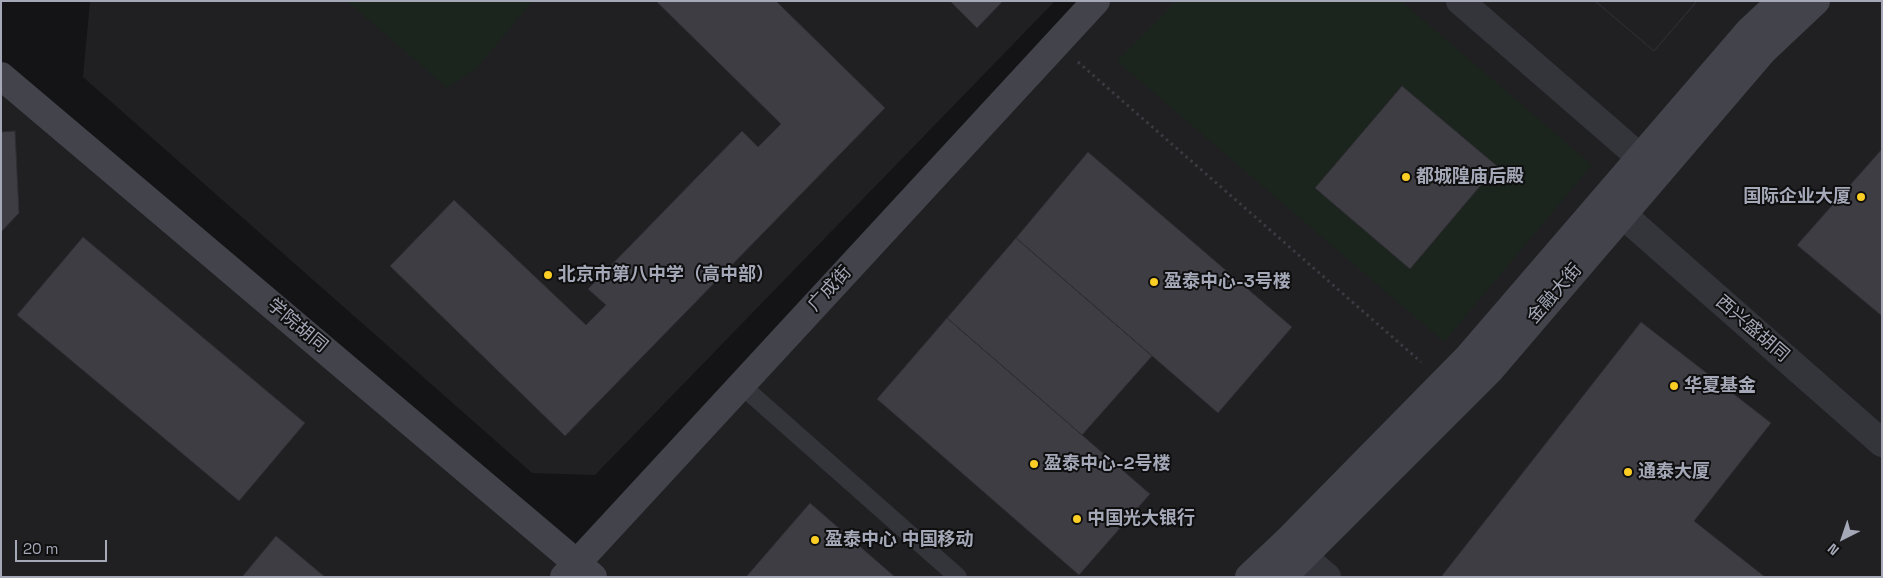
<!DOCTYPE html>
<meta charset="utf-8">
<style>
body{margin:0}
#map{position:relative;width:1883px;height:578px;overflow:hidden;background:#141416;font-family:"Space Grotesk",sans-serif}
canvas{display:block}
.frame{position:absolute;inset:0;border:2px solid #a4a8b7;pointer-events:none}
.north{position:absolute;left:1818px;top:513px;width:50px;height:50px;-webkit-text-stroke:4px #0f0f10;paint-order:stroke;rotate:221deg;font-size:14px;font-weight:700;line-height:20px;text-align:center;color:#a4a8b7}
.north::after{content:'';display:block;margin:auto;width:18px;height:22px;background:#a4a8b7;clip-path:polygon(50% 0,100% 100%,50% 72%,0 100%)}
.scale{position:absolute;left:15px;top:540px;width:92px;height:22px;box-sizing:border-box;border:2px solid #a4a8b7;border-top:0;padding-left:6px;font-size:15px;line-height:18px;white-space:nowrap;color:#a4a8b7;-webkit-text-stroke:4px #0f0f10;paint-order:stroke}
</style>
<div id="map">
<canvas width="1883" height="578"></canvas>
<div class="frame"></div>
<div class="north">N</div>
<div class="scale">20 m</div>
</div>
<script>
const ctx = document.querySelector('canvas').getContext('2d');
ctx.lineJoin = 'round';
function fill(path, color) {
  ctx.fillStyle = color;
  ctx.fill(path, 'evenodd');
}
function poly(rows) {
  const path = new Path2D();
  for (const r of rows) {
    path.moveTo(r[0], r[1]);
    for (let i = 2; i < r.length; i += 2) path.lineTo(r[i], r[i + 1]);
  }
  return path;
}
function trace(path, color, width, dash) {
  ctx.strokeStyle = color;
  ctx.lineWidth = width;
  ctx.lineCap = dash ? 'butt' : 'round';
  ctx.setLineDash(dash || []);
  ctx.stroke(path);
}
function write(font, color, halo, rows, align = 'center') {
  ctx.font = font + ' "Space Grotesk","Noto Sans SC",sans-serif';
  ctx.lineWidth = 4;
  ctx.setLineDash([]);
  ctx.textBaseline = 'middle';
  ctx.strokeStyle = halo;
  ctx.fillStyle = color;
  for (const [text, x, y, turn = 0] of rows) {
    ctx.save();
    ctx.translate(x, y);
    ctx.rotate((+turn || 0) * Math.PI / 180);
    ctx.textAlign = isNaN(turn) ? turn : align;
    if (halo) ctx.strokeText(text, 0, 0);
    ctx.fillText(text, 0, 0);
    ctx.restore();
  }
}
fill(poly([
 [90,1,1055,1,595,475,532,473,83,77],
 [1096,1,1882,1,1882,577,1,577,1,63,577,562]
]), '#202023');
fill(poly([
 [347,1,533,1,475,70,447,88],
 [1176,1,1401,1,1592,165,1444,342,1117,61]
]), '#1b241d');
const building = poly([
 [656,1,776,1,885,108,565,436,390,266,454,200,586,325,606,305,588,289,742,131,758,147,781,124,656,1],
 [950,1,1003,1,977,28,950,1],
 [1595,1,1697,1,1654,51,1595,1],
 [1595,1,1697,1,1654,51,1595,1],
 [1402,86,1497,166,1410,269,1315,188,1402,86],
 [15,131,19,213,1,232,1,132,15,131],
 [1882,149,1882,316,1797,245,1882,149],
 [1088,152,1292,327,1218,413,1016,238,1088,152],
 [83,237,305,423,239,501,17,315,83,237],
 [1016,238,1152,356,1082,435,947,318,1016,238],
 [947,318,1150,494,1079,575,877,399,947,318],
 [1641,322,1771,423,1694,521,1765,577,1441,577,1641,322],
 [810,503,895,577,746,577,810,503],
 [276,536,325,577,242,577,276,536]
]);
fill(building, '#3e3d43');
trace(building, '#2e2d32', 1);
trace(poly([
 [1078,62,1421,362]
]), '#3a3b42', 3, [2.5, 4]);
trace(poly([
 [741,385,958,577]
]), '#34353b', 18);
trace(poly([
 [1460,1,1657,172],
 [1623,215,1882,443],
 [1286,542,1327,577]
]), '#34353b', 28);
trace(poly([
 [1,76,593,577],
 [564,577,1096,1],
 [1249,577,1286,542,1469,356,1749,31,1781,1],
 [1283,577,1491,369,1764,50,1816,1]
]), '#42434b', 28);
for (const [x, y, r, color] of [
 [1406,177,5,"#fbce26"],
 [1861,197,5,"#fbce26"],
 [548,275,5,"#fbce26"],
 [1154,282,5,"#fbce26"],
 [1674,386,5,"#fbce26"],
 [1034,464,5,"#fbce26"],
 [1628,472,5,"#fbce26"],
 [1077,519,5,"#fbce26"],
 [815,540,5,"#fbce26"]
]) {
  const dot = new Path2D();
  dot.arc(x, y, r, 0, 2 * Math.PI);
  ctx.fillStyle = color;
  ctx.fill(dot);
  trace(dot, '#0f0f10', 2);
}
write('bold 18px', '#a4a8b7', '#0f0f10', [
 ["都城隍庙后殿",1416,177],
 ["国际企业大厦",1851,197,"right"],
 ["北京市第八中学（高中部）",558,275],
 ["盈泰中心-3号楼",1164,282],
 ["华夏基金",1684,386],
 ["盈泰中心-2号楼",1044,464],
 ["通泰大厦",1638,472],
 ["中国光大银行",1087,519],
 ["盈泰中心 中国移动",825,540]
], 'left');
write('18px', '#a4a8b7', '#0f0f10', [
 ["广成街",830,289,-47],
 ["金融大街",1555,294,-49],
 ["学院胡同",297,326,40],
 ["西兴盛胡同",1752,329,41]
]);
</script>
